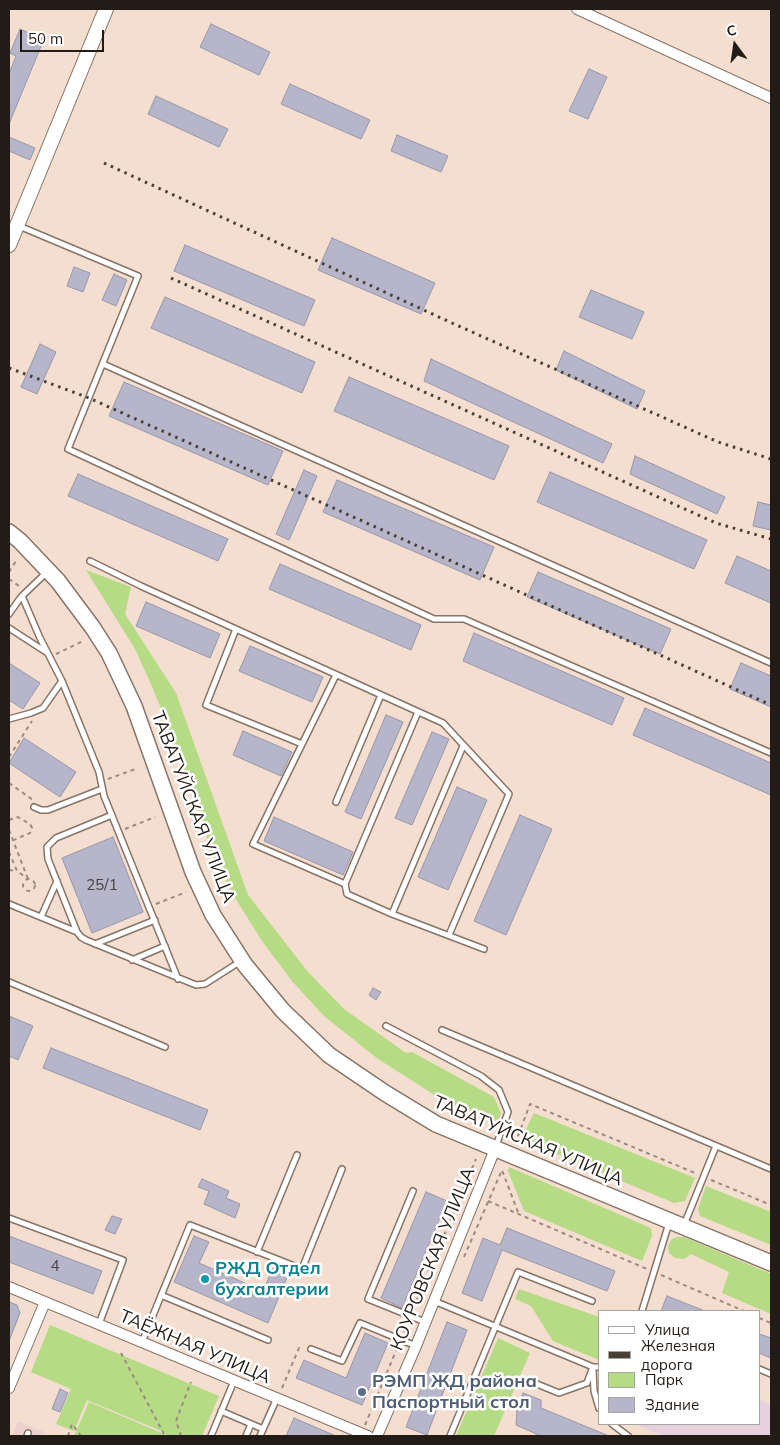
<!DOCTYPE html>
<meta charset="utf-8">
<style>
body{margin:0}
#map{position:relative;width:780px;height:1445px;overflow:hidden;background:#f3decf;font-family:Mulish,sans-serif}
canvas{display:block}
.frame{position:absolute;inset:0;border:10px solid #231c16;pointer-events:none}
.legend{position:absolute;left:598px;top:1310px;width:162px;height:115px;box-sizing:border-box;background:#fff;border:1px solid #a7a4a2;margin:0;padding:6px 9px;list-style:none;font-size:15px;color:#231c16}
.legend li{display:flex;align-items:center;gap:10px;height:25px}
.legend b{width:25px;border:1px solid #a7a4a2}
.north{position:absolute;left:710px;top:20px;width:50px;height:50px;-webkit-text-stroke:4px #fff;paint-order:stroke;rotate:346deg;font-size:14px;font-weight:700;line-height:20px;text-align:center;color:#231c16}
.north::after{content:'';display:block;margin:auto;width:18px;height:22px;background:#231c16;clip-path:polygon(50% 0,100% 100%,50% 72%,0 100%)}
.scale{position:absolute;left:20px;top:30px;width:84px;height:22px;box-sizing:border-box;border:2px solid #231c16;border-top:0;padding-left:6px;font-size:15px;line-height:18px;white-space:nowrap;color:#231c16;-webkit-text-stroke:4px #fff;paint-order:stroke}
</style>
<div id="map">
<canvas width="780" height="1445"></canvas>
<div class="frame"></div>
<ul class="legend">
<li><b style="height:6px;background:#fff"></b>Улица</li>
<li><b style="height:6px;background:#473e36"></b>Железная дорога</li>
<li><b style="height:14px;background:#b5db85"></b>Парк</li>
<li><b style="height:14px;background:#b6b5ca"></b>Здание</li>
</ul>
<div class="north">С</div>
<div class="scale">50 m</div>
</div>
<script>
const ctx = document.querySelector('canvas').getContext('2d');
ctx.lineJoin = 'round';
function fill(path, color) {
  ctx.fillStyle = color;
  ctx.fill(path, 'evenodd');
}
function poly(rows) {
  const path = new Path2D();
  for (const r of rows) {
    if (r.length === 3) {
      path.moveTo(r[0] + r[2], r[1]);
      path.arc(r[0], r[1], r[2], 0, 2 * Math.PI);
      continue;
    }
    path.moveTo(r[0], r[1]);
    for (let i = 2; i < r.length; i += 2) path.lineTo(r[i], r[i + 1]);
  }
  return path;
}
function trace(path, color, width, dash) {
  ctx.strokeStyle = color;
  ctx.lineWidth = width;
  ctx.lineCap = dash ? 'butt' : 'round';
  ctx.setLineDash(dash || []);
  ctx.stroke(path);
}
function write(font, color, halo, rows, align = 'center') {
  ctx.font = font + ' Mulish,sans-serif';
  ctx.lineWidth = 5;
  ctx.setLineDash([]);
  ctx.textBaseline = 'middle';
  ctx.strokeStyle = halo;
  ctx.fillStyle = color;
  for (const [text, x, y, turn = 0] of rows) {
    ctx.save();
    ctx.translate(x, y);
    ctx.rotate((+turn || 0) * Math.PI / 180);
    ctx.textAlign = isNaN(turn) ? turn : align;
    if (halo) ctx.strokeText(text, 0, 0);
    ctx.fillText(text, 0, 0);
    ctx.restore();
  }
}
fill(poly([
 [18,1421,44,1432,42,1436,12,1436]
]), '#ecd1d0');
fill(poly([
 [759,1400,771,1405,771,1436,663,1436,635,1424,759,1424]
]), '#e8d1de');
fill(poly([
 [86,570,131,587,125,614,176,693,248,895,308,972,344,1009,406,1053,412,1052,494,1097,501,1113,498,1123,441,1099,378,1059,324,1016,292,981,262,941,237,901,212,855,199,811,174,740,151,684,135,649],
 [534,1113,695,1178,685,1201,674,1203,521,1139],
 [509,1167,651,1228,652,1236,642,1261,524,1211,508,1171],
 [706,1186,771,1212,771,1245,700,1216,698,1209],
 [677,1237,684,1237,771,1274,771,1314,722,1293,729,1272,691,1254,684,1259,675,1258,669,1253,668,1248,669,1244,672,1239],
 [519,1289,599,1317,599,1360,553,1341,531,1306,515,1299],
 [50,1325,219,1396,202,1436,165,1436,166,1433,87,1400,74,1431,56,1424,71,1389,31,1372],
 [498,1338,530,1353,494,1436,456,1436],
 [89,1402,164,1434,163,1436,74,1436]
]), '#b5db85');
const building = poly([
 [211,24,270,52,259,75,200,47,211,24],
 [20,29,44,39,9,124,9,74,16,56,10,53,20,29],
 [589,69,607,77,588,119,569,111,589,69],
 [290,84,370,120,361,139,281,104,290,84],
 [156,96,228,129,219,147,148,114,156,96],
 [397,135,448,156,441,172,391,151,397,135],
 [9,137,35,148,30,160,9,151,9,137],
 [332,238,435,283,421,314,318,270,332,238],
 [185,245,315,300,304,326,174,271,185,245],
 [74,267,90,273,83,292,67,286,74,267],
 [114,274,127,280,116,306,102,300,114,274],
 [591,290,644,312,632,339,579,317,591,290],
 [165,297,315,362,302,393,151,328,165,297],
 [40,344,56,352,37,394,21,387,40,344],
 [564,351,645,391,637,409,556,370,564,351],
 [431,359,612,444,603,463,424,381,431,359],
 [349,377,509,446,494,480,334,411,349,377],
 [124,382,283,451,268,485,109,416,124,382],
 [635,456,725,497,717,514,630,474,635,456],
 [304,470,317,476,289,540,276,534,304,470],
 [550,472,707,540,694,569,537,502,550,472],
 [78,474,228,539,218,561,68,496,78,474],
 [337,480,494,547,480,580,323,512,337,480],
 [758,502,771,505,771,530,753,526,758,502],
 [737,556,771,571,771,603,725,583,737,556],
 [280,564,421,625,411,650,269,589,280,564],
 [538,572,671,629,660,654,527,597,538,572],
 [146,602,220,634,210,658,136,626,146,602],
 [474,633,624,698,612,725,463,661,474,633],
 [250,646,323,677,312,702,239,671,250,646],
 [9,663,40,683,23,709,9,700,9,663],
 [741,663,771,676,771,707,730,689,741,663],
 [645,708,771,763,771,795,633,735,645,708],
 [386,715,403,722,361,819,345,812,386,715],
 [243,731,292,752,281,776,233,755,243,731],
 [432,732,449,739,412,825,395,818,432,732],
 [24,738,76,772,60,797,9,763,24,738],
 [457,787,487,800,448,890,418,877,457,787],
 [520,815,552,829,506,935,474,921,520,815],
 [274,817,353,852,343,875,264,841,274,817],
 [113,837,143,912,92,933,62,858,113,837],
 [373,988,381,992,376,1000,369,995,373,988],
 [9,1016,33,1026,18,1060,9,1056,9,1016],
 [51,1048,208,1110,200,1130,43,1068,51,1048],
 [202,1179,229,1191,226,1198,240,1204,235,1218,204,1204,209,1191,198,1187,202,1179],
 [426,1192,447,1201,402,1308,381,1298,426,1192],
 [112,1216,122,1219,115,1234,105,1230,112,1216],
 [507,1228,615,1271,607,1291,502,1250,482,1301,462,1293,483,1238,500,1245,507,1228],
 [9,1236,102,1271,93,1294,9,1262,9,1236],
 [194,1236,209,1242,199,1263,263,1291,273,1268,288,1275,268,1323,174,1282,194,1236],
 [667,1296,705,1311,661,1311,667,1296],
 [9,1302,17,1305,20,1313,9,1341,9,1302],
 [447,1322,467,1330,427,1435,406,1427,447,1322],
 [365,1333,388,1343,362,1405,296,1378,304,1360,346,1378,365,1333],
 [759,1334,771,1338,771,1358,759,1353,759,1334],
 [60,1389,68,1393,60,1412,52,1409,60,1389],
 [523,1393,541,1400,541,1408,609,1436,541,1436,516,1425,517,1410,523,1393],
 [294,1418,336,1436,286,1436,294,1418]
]);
fill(building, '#b6b5ca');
trace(building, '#9796ab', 1);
const lane = poly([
 [19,226,138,276,68,449,434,619,464,619,771,753],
 [103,364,771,663],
 [90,561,141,586,443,723,509,794,449,935],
 [22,596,40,638,62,681,99,772,104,796,178,979],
 [9,614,21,597,47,572],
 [9,628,46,652],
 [236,629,206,705,302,744],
 [336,675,253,844,345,884,347,894,392,914,484,949],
 [9,719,31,713,43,708,62,681],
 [336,802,381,695],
 [34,807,41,810,48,810,102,789],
 [112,815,56,838,47,847,48,859,77,932,81,937,86,940,196,985,205,984,241,961],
 [345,884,418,712],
 [9,904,77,932],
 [392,914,463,746],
 [41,917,57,881],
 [95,944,155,920],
 [132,960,165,946],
 [9,982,165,1047],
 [386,1026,481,1076,499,1090,508,1112,496,1146],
 [442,1030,771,1169],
 [413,1191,368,1299,425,1322],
 [9,1218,123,1260,99,1324],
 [684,1225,716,1146],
 [257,1252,297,1155],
 [161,1295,268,1340],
 [434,1301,593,1367,599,1367],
 [642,1311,669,1223],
 [142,1342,190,1225,302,1269,342,1169],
 [311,1349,342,1361,360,1323,416,1346],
 [759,1369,771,1374],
 [593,1370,594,1391,599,1408],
 [532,1382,559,1393,587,1383,593,1367],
 [221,1411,263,1429],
 [612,1424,628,1436],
 [27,1436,28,1433],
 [211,1436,234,1381],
 [246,1436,251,1424],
 [260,1436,277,1398],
 [450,1436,518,1272,592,1301]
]);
const street = poly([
 [577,9,771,98],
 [9,1287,368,1436],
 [9,1388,45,1302],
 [377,1436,416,1346,495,1149]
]);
const secondary = poly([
 [9,245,106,9]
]);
const primary = poly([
 [9,532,20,541,58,581,93,628,109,653,134,706,193,872,213,915,245,965,283,1011,329,1055,385,1093,436,1124,771,1263]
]);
trace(lane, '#867467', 8);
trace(street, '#867467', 12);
trace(secondary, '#867467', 16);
trace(primary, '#867467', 18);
trace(poly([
 [9,572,16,561],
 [9,579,19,586],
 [56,654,83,641],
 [9,757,32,721],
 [108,779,138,768],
 [9,783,33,800],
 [9,820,18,817,30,824,32,828,30,833,9,842],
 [125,829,155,817],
 [9,830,28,879],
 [9,852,17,871,28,879],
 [9,870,16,871],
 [29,885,6],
 [156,904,186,892],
 [518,1136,530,1104,695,1173],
 [711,1180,771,1205],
 [488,1201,647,1269],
 [464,1257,502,1170,519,1215],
 [661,1275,744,1311],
 [413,1309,476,1159],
 [759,1318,771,1323],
 [404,1332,408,1323],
 [121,1353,165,1436],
 [282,1388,299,1348,303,1350],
 [365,1425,398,1346],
 [68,1436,72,1424,81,1436],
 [181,1436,176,1421,191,1382]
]), '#9b8c81', 2, [4, 4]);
trace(lane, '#fff', 5);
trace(street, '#fff', 10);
trace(secondary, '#fff', 14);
trace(primary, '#fff', 15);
trace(poly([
 [104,163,452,323,718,442,771,459],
 [171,278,716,523,771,539],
 [9,368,89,398,771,705]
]), '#473e36', 3, [2.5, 5]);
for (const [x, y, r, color] of [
 [205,1279,5,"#0f9aa8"],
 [362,1392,5,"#5c6f8a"]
]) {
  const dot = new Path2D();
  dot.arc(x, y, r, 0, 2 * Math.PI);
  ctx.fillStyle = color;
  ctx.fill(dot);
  trace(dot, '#fff', 2);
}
write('15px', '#484243', null, [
 ["25/1",102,885],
 ["4",55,1266]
]);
write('18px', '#231c16', '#fff', [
 ["ТАВАТУЙСКАЯ УЛИЦА",193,807,69],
 ["ТАВАТУЙСКАЯ УЛИЦА",528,1141,23],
 ["КОУРОВСКАЯ УЛИЦА",433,1259,-68],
 ["ТАЁЖНАЯ УЛИЦА",195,1347,23]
]);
write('bold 18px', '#0d838f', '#fff', [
 ["РЖД Отдел",215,1269],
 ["бухгалтерии",215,1290]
], 'left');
write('bold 18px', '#4e5e75', '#fff', [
 ["РЭМП ЖД района",372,1382],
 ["Паспортный стол",372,1403]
], 'left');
</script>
